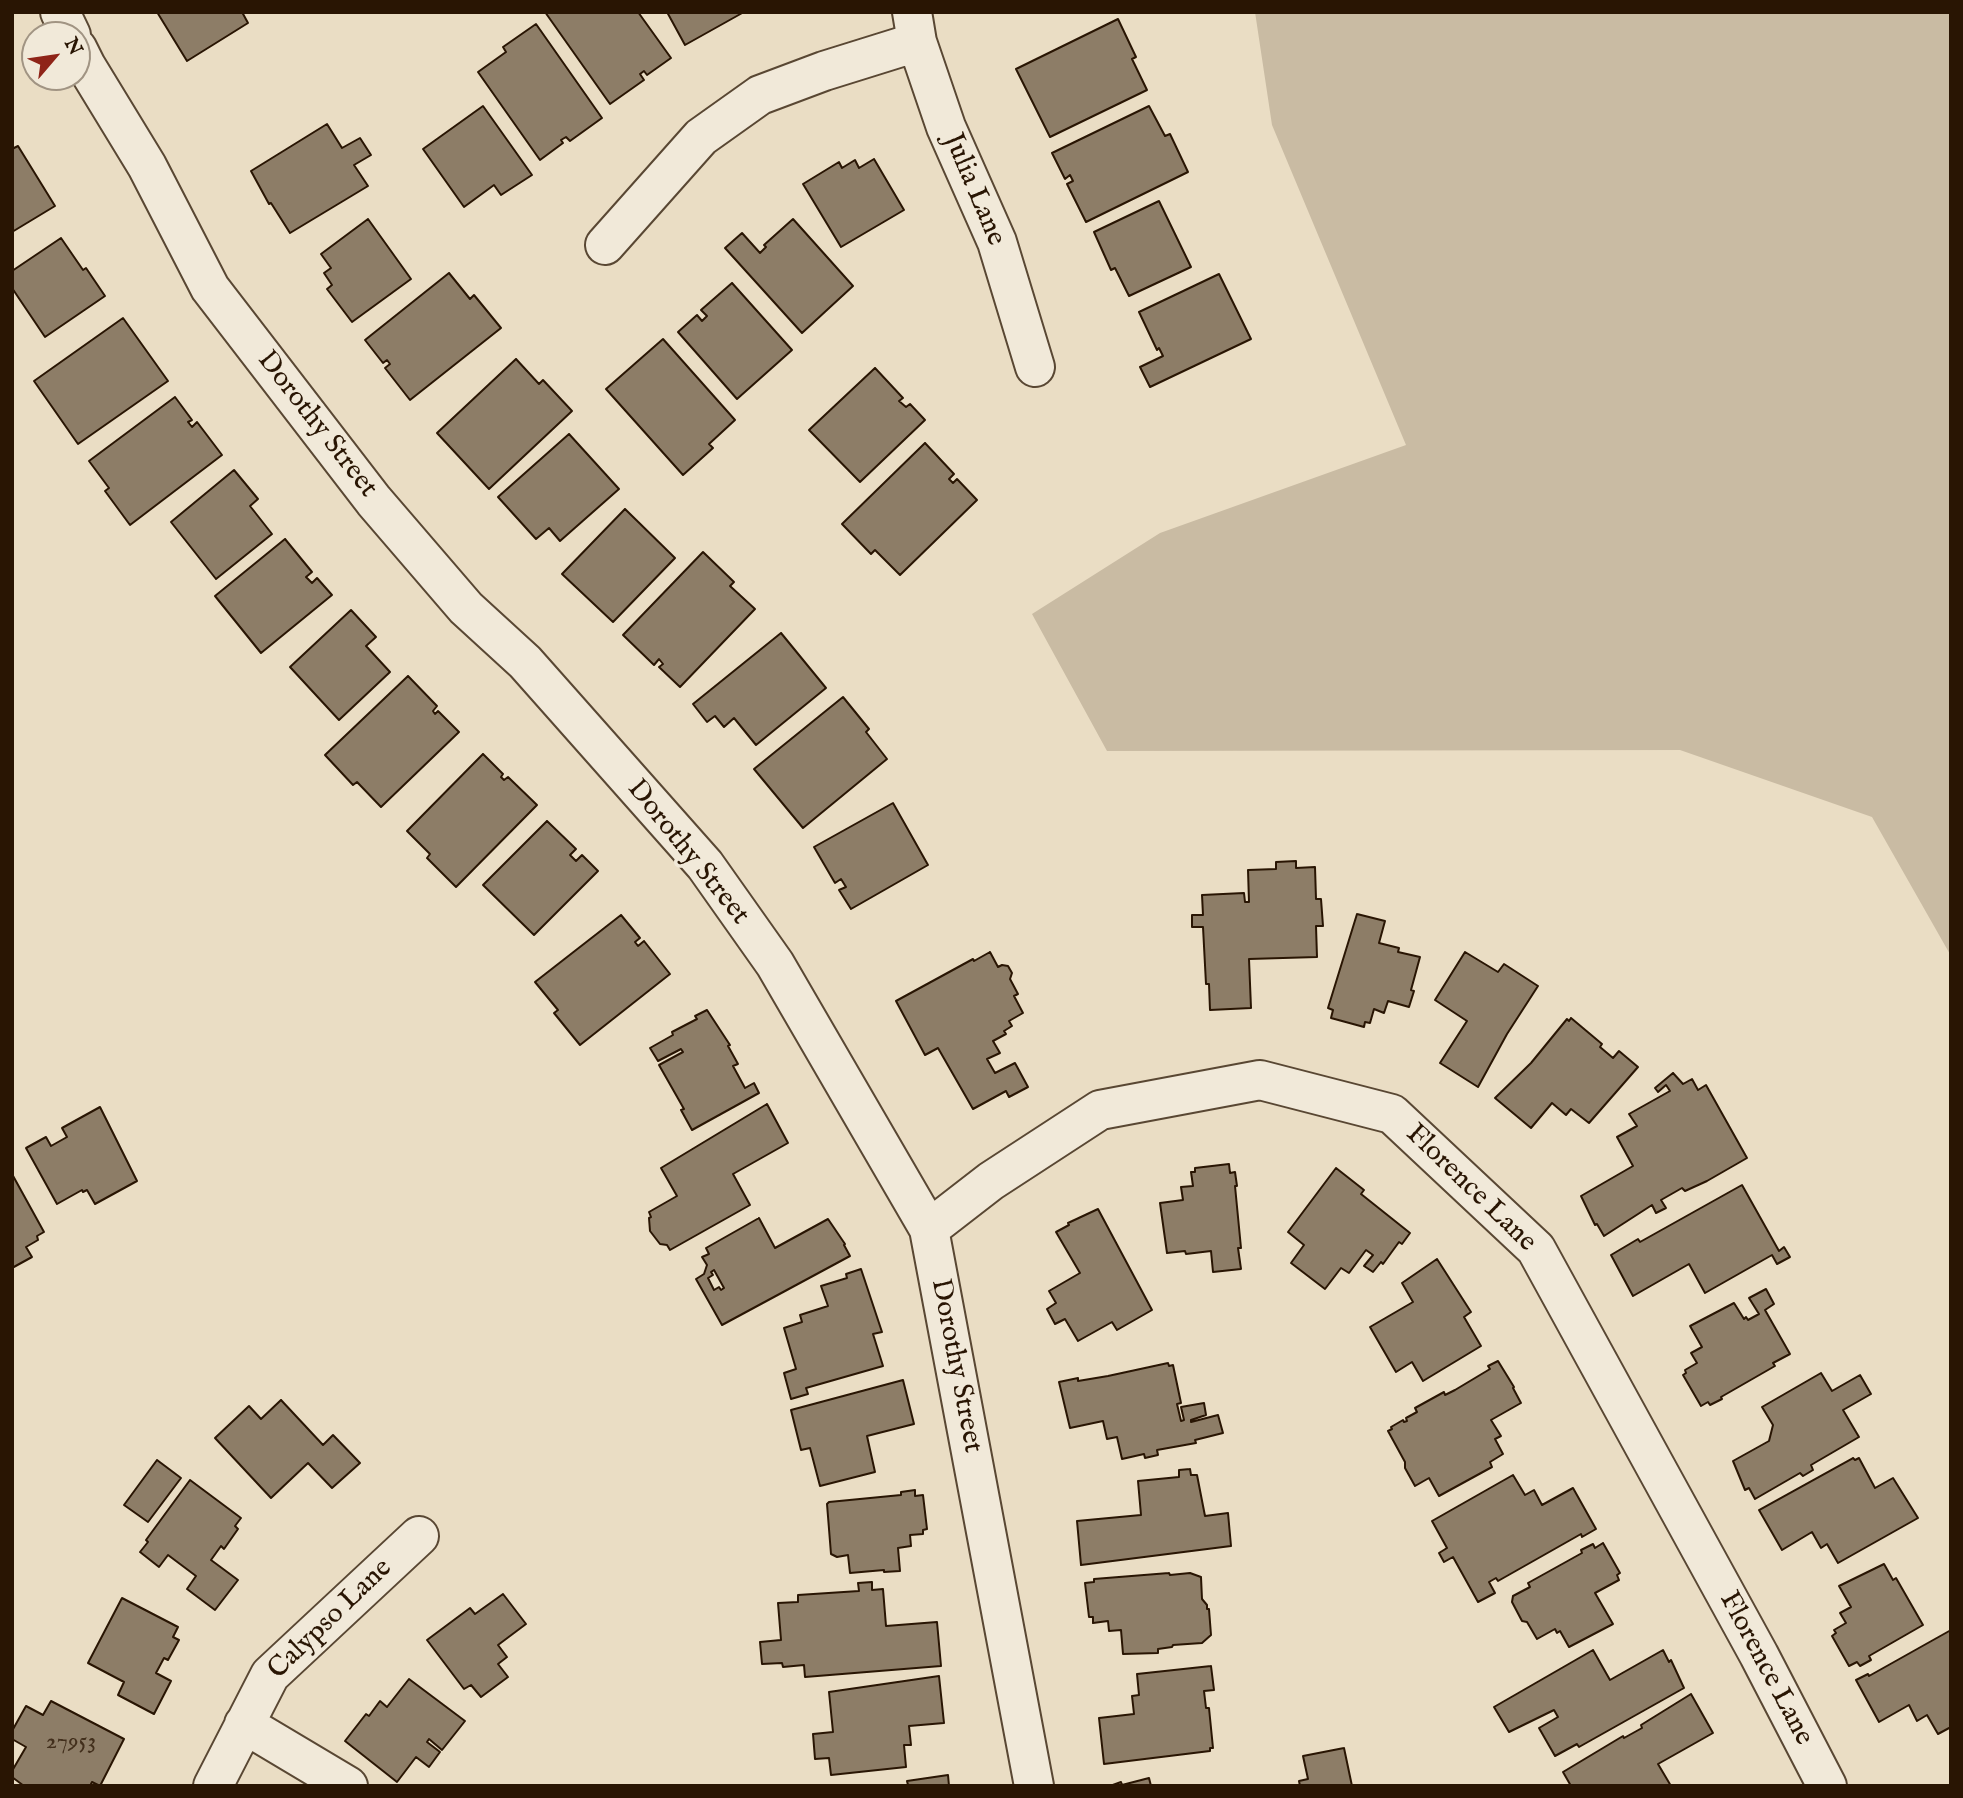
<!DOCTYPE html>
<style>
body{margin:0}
#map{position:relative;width:1963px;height:1798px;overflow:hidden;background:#eaddc4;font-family:"IM FELL English",serif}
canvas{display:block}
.frame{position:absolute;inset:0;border:14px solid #291503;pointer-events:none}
.north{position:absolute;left:21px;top:21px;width:70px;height:70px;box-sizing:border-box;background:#f1e9d9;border:2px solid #a19483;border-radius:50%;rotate:61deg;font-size:19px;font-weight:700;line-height:28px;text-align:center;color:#291503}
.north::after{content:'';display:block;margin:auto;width:24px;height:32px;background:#8f2418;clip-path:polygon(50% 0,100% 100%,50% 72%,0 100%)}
</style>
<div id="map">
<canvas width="1963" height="1798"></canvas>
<div class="frame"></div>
<div class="north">N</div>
</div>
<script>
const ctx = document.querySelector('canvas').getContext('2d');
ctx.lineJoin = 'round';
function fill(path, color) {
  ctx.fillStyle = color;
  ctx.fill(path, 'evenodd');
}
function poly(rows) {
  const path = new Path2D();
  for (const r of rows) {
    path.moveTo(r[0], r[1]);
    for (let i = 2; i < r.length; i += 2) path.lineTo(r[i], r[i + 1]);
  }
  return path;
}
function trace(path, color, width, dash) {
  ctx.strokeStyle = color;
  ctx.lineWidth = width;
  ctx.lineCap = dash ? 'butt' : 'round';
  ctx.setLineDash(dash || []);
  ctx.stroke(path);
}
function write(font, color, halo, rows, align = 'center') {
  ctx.font = font + ' "IM FELL English",serif';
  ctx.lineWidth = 7;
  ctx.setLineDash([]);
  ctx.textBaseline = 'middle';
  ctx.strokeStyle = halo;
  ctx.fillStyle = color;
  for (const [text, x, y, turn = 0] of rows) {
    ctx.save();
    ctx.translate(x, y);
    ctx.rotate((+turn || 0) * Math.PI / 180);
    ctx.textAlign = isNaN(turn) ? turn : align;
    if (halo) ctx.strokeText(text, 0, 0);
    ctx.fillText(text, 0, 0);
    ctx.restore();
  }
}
fill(poly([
 [1255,12,1951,12,1951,956,1872,817,1680,750,1107,751,1032,614,1160,533,1406,445,1272,125]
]), '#c9bba3');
const building = poly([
 [157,12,242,12,248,23,187,61,157,12],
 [545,12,638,12,671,58,647,75,644,71,640,74,644,80,610,104,545,12],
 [667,12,744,12,685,45,667,12],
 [1118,19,1136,57,1132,59,1147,90,1050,137,1016,69,1118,19],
 [536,24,602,118,570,141,566,137,561,140,563,143,540,160,478,72,506,52,503,47,536,24],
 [483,106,532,175,501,195,494,185,464,207,423,149,483,106],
 [1149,106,1165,136,1170,134,1188,172,1086,222,1067,184,1073,181,1070,175,1065,179,1052,153,1149,106],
 [327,124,342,148,360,138,371,155,354,165,368,186,290,233,271,203,269,204,251,171,327,124],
 [18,146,55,206,12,232,12,149,18,146],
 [874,159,904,210,841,247,803,184,839,162,842,168,855,160,859,168,874,159],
 [1159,201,1191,267,1129,296,1115,268,1111,270,1094,232,1159,201],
 [368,219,411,279,352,322,327,289,332,285,324,273,331,268,321,254,368,219],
 [793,219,853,286,802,333,725,248,742,233,760,253,766,247,764,245,793,219],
 [61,238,83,270,86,268,105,296,45,337,12,288,12,271,61,238],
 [449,273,470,299,474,295,501,328,410,400,385,368,390,364,387,360,383,363,365,340,449,273],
 [1219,274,1251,339,1150,387,1140,367,1163,356,1159,348,1157,350,1139,312,1219,274],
 [732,283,792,350,737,399,678,332,697,315,702,321,707,316,701,310,732,283],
 [123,318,168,381,78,444,34,381,123,318],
 [663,339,735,420,709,444,713,448,683,475,606,389,663,339],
 [516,359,539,384,543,380,572,411,489,489,437,433,516,359],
 [875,368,903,398,899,401,906,407,910,404,925,420,860,482,809,430,875,368],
 [175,397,192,420,188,422,192,427,197,422,222,455,130,525,105,491,109,488,89,461,175,397],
 [569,434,619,489,560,541,549,528,536,539,498,497,569,434],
 [925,443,954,474,949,479,953,483,957,479,977,500,900,575,875,550,871,554,842,524,925,443],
 [234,470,258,499,250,506,272,534,216,579,171,522,234,470],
 [625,509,675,558,613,622,562,574,625,509],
 [285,539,312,572,306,577,312,583,317,578,332,595,261,653,215,596,285,539],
 [703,552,734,582,730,586,755,609,680,687,659,667,663,664,659,659,654,665,623,635,703,552],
 [351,610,376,637,366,646,390,672,339,720,290,667,351,610],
 [781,633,826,688,756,745,734,718,724,727,715,716,707,722,693,704,781,633],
 [408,676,437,706,433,711,435,714,438,711,459,732,381,807,357,782,353,785,325,755,408,676],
 [843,697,869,729,866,732,887,759,803,828,754,769,843,697],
 [483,754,503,774,501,777,504,780,508,777,537,805,456,887,427,858,430,854,407,831,483,754],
 [893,803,928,865,851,909,839,890,846,887,841,879,835,883,814,847,893,803],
 [547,821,576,849,570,855,576,861,582,855,598,871,534,935,483,885,547,821],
 [1296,861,1296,868,1315,867,1316,899,1321,899,1323,926,1316,926,1317,957,1249,959,1251,1008,1210,1010,1209,984,1206,984,1203,927,1192,927,1192,915,1203,915,1202,895,1244,893,1245,902,1249,902,1248,870,1276,869,1276,862,1296,861],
 [1357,914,1385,921,1379,943,1399,948,1398,952,1420,957,1411,990,1414,991,1409,1007,1388,1001,1384,1013,1374,1009,1370,1023,1365,1022,1364,1027,1331,1018,1333,1010,1328,1008,1357,914],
 [621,915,640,938,635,942,638,946,644,941,670,974,580,1045,554,1013,558,1010,535,982,621,915],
 [990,952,998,967,1002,965,1008,966,1012,973,1010,979,1018,994,1014,996,1023,1013,1009,1021,1012,1026,1004,1031,1006,1034,993,1041,1000,1053,987,1059,995,1073,1015,1063,1028,1087,1009,1097,1006,1091,973,1109,938,1048,925,1055,896,1001,973,959,974,961,990,952],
 [1465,952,1498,972,1504,964,1538,986,1507,1034,1478,1087,1440,1063,1467,1021,1435,1000,1465,952],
 [707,1010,730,1045,728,1046,738,1064,733,1066,745,1088,754,1083,759,1093,692,1130,681,1110,684,1109,659,1065,683,1052,681,1049,658,1061,650,1048,673,1035,672,1032,697,1019,695,1016,707,1010],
 [1571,1018,1602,1044,1600,1047,1613,1058,1619,1051,1638,1067,1589,1123,1571,1109,1566,1115,1552,1103,1531,1128,1495,1098,1531,1063,1567,1019,1569,1021,1571,1018],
 [1673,1073,1683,1084,1692,1079,1698,1090,1706,1085,1747,1158,1707,1181,1685,1191,1682,1188,1661,1200,1666,1208,1656,1213,1652,1205,1604,1236,1597,1224,1595,1225,1581,1196,1633,1166,1617,1137,1637,1126,1629,1114,1670,1091,1666,1085,1658,1092,1655,1088,1673,1073],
 [767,1104,788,1143,733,1174,750,1205,670,1250,667,1245,660,1244,650,1231,649,1218,651,1217,649,1212,677,1196,661,1168,767,1104],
 [100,1107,137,1181,95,1204,87,1190,83,1192,82,1190,57,1204,26,1148,46,1137,51,1146,67,1137,62,1128,100,1107],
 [1229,1164,1230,1173,1235,1172,1237,1186,1235,1186,1241,1248,1238,1248,1241,1269,1213,1272,1211,1251,1186,1254,1185,1251,1167,1253,1160,1203,1183,1200,1181,1187,1193,1186,1191,1172,1195,1172,1195,1168,1229,1164],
 [1336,1168,1364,1190,1361,1194,1410,1233,1402,1244,1399,1242,1383,1264,1381,1262,1373,1272,1364,1266,1373,1255,1366,1250,1349,1273,1341,1268,1325,1289,1291,1263,1304,1245,1288,1232,1336,1168],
 [12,1174,44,1232,37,1236,38,1240,26,1247,32,1257,12,1268,12,1174],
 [1742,1185,1779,1251,1784,1247,1790,1257,1777,1264,1772,1255,1705,1293,1689,1264,1633,1296,1611,1255,1638,1239,1640,1242,1742,1185],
 [1098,1209,1152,1310,1117,1330,1112,1322,1078,1341,1065,1319,1055,1324,1047,1309,1056,1303,1049,1291,1080,1273,1056,1232,1069,1225,1068,1223,1098,1209],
 [759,1218,775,1248,828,1219,845,1244,844,1245,850,1256,722,1325,696,1279,704,1274,707,1265,702,1257,709,1254,706,1248,759,1218],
 [714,1270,724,1288,721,1290,719,1287,714,1290,708,1278,713,1275,711,1272,714,1270],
 [1437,1259,1471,1312,1464,1317,1481,1346,1423,1381,1412,1362,1396,1372,1370,1327,1413,1302,1402,1283,1437,1259],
 [861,1269,882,1332,873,1334,883,1366,806,1388,808,1394,791,1399,784,1373,796,1369,784,1328,802,1322,800,1315,828,1306,821,1286,847,1278,846,1274,861,1269],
 [1766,1289,1774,1304,1765,1310,1790,1354,1773,1363,1775,1366,1721,1397,1722,1399,1710,1405,1708,1402,1701,1406,1683,1375,1686,1373,1685,1370,1697,1363,1691,1353,1702,1347,1690,1326,1734,1303,1744,1319,1746,1317,1748,1320,1759,1314,1749,1298,1766,1289],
 [1498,1361,1514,1387,1513,1388,1521,1403,1491,1420,1501,1436,1495,1439,1503,1454,1490,1462,1492,1467,1439,1496,1429,1478,1415,1486,1405,1468,1405,1462,1388,1431,1392,1429,1391,1427,1403,1420,1404,1422,1407,1421,1406,1418,1417,1412,1415,1408,1444,1392,1445,1395,1455,1390,1490,1369,1488,1366,1498,1361],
 [1168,1363,1169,1366,1173,1365,1181,1403,1177,1404,1181,1421,1184,1420,1181,1407,1204,1403,1206,1415,1191,1420,1191,1422,1218,1415,1223,1433,1195,1440,1196,1443,1157,1450,1158,1455,1145,1458,1144,1454,1122,1459,1117,1437,1107,1439,1103,1421,1070,1428,1059,1382,1078,1378,1078,1381,1108,1376,1168,1363],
 [1821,1373,1832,1391,1860,1375,1871,1394,1843,1410,1859,1437,1811,1465,1813,1470,1803,1476,1800,1473,1755,1499,1749,1488,1745,1490,1733,1461,1769,1441,1773,1425,1762,1407,1821,1373],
 [903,1380,914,1424,867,1436,875,1472,820,1486,810,1448,801,1450,791,1410,903,1380],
 [281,1400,323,1445,333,1435,360,1463,332,1488,308,1463,271,1498,215,1438,249,1406,261,1419,281,1400],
 [1853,1458,1855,1460,1859,1458,1875,1488,1893,1478,1918,1518,1838,1563,1827,1544,1821,1548,1812,1532,1782,1550,1759,1510,1853,1458],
 [157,1460,181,1478,148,1522,124,1505,157,1460],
 [1190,1469,1191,1475,1197,1475,1205,1516,1228,1513,1231,1546,1081,1565,1077,1521,1141,1515,1138,1481,1179,1477,1179,1470,1190,1469],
 [1513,1475,1525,1495,1534,1490,1542,1505,1573,1488,1596,1529,1582,1537,1581,1534,1498,1581,1496,1578,1489,1582,1495,1593,1478,1602,1453,1557,1444,1562,1439,1553,1447,1548,1432,1521,1513,1475],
 [190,1480,241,1518,235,1526,238,1529,224,1549,221,1546,211,1560,238,1580,215,1610,187,1589,196,1576,168,1555,159,1567,140,1552,148,1542,146,1540,190,1480],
 [915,1490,915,1496,923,1495,927,1529,923,1530,923,1534,910,1535,911,1546,898,1548,900,1571,884,1572,884,1570,850,1573,848,1555,837,1557,831,1554,827,1504,829,1502,901,1495,901,1492,915,1490],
 [1603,1543,1620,1573,1617,1575,1619,1580,1595,1593,1613,1624,1569,1647,1560,1631,1557,1633,1555,1629,1537,1639,1527,1622,1522,1621,1512,1602,1513,1596,1530,1587,1528,1583,1582,1553,1581,1550,1593,1544,1595,1548,1603,1543],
 [1884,1564,1893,1580,1896,1578,1923,1625,1869,1656,1871,1660,1860,1666,1857,1662,1849,1666,1832,1636,1836,1633,1834,1630,1846,1623,1840,1613,1851,1607,1839,1586,1884,1564],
 [1169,1573,1170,1575,1190,1573,1201,1577,1202,1599,1207,1605,1207,1609,1209,1609,1211,1635,1202,1643,1173,1645,1172,1647,1158,1649,1158,1653,1123,1654,1121,1630,1109,1631,1108,1621,1093,1623,1093,1617,1089,1617,1085,1583,1094,1582,1094,1579,1169,1573],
 [872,1582,872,1590,883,1589,886,1626,937,1622,941,1666,805,1677,804,1665,783,1667,782,1663,762,1664,760,1642,781,1640,778,1603,798,1602,798,1595,859,1591,858,1583,872,1582],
 [503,1594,526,1624,498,1645,507,1657,498,1664,508,1677,481,1697,471,1685,464,1689,427,1640,470,1608,475,1614,503,1594],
 [122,1598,178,1627,173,1637,179,1640,168,1660,164,1658,156,1673,171,1681,154,1714,118,1695,124,1682,88,1663,122,1598],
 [1951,1630,1951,1727,1938,1734,1927,1715,1917,1721,1909,1705,1879,1722,1856,1680,1868,1674,1869,1676,1951,1630],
 [1593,1650,1610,1680,1663,1650,1669,1662,1671,1660,1684,1688,1579,1747,1577,1744,1555,1756,1539,1728,1558,1717,1554,1710,1509,1732,1494,1707,1593,1650],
 [1211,1666,1214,1690,1204,1691,1206,1708,1209,1708,1213,1748,1210,1748,1210,1751,1104,1764,1099,1718,1134,1714,1132,1696,1139,1695,1137,1674,1211,1666],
 [939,1676,944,1723,909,1726,911,1745,904,1745,906,1767,831,1775,829,1758,815,1759,813,1734,833,1732,829,1692,939,1676],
 [409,1679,465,1721,442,1750,429,1739,427,1742,440,1752,429,1767,416,1757,397,1782,345,1741,366,1714,369,1716,380,1701,387,1707,409,1679],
 [1691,1694,1713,1733,1658,1764,1671,1786,1571,1786,1563,1772,1623,1736,1624,1738,1642,1728,1641,1725,1691,1694],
 [51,1701,124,1739,100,1786,92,1782,90,1786,24,1786,12,1777,12,1771,26,1747,12,1739,12,1731,26,1706,43,1715,51,1701],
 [1344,1748,1352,1786,1300,1786,1299,1781,1308,1779,1303,1756,1344,1748],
 [948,1775,949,1786,904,1786,908,1785,907,1781,948,1775],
 [1149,1778,1151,1786,1110,1786,1121,1782,1122,1785,1149,1778]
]);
fill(building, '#8d7d67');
trace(building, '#291503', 2);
const minor = poly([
 [60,12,71,35],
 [912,12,917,42,946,127,997,242,1035,367],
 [77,48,86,66,147,166,210,288,374,501,466,608,525,662,705,865,775,964,929,1229,1034,1786],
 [605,245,701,137,760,95,824,71,917,42],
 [929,1229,991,1181,1100,1110,1260,1080,1392,1114,1536,1249,1759,1655,1827,1786],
 [244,1724,348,1786],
 [213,1786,270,1675,419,1536]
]);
trace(minor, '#594733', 42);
trace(minor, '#f1e9d9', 38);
write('24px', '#422f1c', null, [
 ["27953",71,1743]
]);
write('28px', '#291503', '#f1e9d9', [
 ["Julia Lane",973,190,67],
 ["Dorothy Street",316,425,52],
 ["Dorothy Street",687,853,51],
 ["Florence Lane",1470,1189,44],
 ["Dorothy Street",955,1366,79],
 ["Calypso Lane",331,1620,-44],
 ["Florence Lane",1765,1669,62]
]);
</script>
